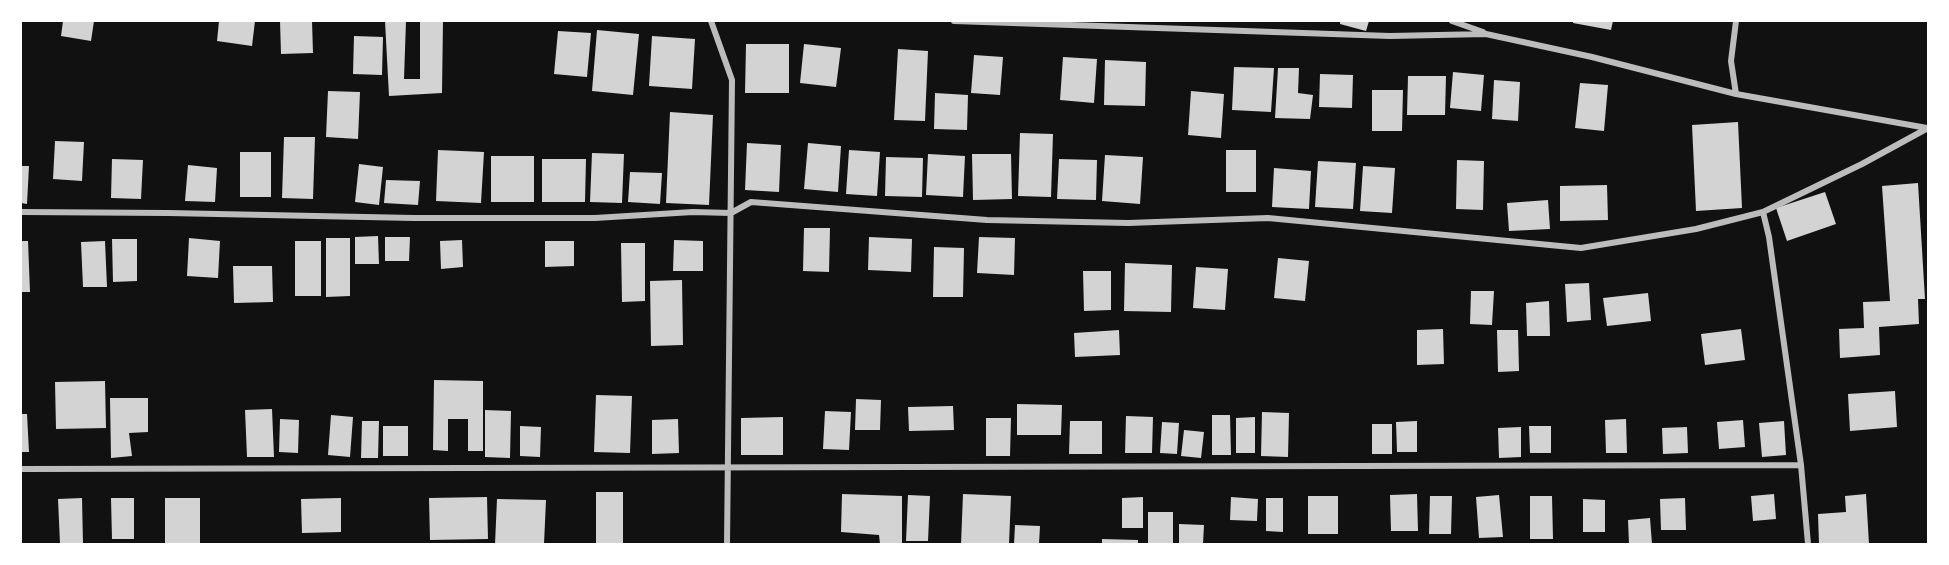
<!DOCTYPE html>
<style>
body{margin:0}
#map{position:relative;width:1949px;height:565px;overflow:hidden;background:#111;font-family:Mulish,sans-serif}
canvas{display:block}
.frame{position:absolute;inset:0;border:22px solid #fff;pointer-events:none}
</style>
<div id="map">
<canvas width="1949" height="565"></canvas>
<div class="frame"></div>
</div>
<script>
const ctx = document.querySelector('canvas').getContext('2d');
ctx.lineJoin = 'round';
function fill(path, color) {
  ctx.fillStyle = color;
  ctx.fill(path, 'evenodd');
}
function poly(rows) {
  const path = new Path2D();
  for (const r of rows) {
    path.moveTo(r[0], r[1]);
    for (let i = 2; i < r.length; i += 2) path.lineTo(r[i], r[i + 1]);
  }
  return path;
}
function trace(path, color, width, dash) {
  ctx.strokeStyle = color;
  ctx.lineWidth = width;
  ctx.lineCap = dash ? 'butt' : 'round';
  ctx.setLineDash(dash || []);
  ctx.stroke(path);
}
fill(poly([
 [63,21,94,21,91,41,61,36],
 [219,21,255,21,252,46,217,41],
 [280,21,312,21,313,53,281,54],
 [385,21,406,21,404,79,420,79,420,21,443,21,442,93,389,96],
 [1340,21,1369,21,1366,31,1340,24],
 [1573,21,1613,21,1611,30,1573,23],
 [597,30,639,34,633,95,592,91],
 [558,31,591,33,587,77,554,74],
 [354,36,383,37,382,75,353,74],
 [652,36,695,39,692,89,649,86],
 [746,44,789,44,789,93,745,93],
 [804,44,841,48,836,87,800,83],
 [898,49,928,51,925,121,894,120],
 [974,55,1003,57,1000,95,971,93],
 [1063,57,1097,59,1094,103,1060,100],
 [1105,60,1146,62,1145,106,1104,105],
 [1234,67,1274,68,1271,112,1232,110],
 [1278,68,1299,68,1298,93,1313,95,1310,119,1275,118],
 [1453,72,1484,75,1481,111,1450,108],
 [1320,74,1353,75,1352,108,1319,107],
 [1408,76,1446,76,1445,115,1407,115],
 [1494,80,1520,82,1518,121,1492,119],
 [1580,83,1608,85,1604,131,1575,128],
 [1372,90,1403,90,1402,131,1372,131],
 [328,91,360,92,358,139,326,137],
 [1191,91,1224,94,1221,138,1188,135],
 [935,93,968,95,967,130,934,129],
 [670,112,713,115,709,205,666,203],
 [1738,122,1742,208,1696,211,1692,125],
 [1020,133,1053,134,1051,197,1018,196],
 [284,137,315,137,313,199,282,198],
 [55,141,84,142,82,181,53,179],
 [747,143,781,145,779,192,745,190],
 [808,143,841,146,838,192,804,189],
 [438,150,484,152,481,203,436,201],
 [849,150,880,152,877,196,846,194],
 [1226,150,1256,150,1256,192,1226,192],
 [240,152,271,152,271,197,240,197],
 [592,153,624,154,622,203,590,202],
 [928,154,965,156,963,197,926,195],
 [972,154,1011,154,1012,199,973,200],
 [1105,155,1143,157,1140,204,1102,201],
 [491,156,534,156,534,202,491,202],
 [886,157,923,158,922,197,885,196],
 [112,159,143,160,141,199,111,198],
 [542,159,586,159,585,202,542,202],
 [1059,159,1097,160,1096,200,1057,199],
 [1457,160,1484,161,1483,210,1456,209],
 [1318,161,1356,163,1353,209,1315,207],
 [359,164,383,167,379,205,355,202],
 [188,165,217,168,215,202,185,201],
 [21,166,29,166,27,204,21,203],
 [1363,166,1395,168,1392,213,1360,211],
 [1274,168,1311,171,1309,209,1272,207],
 [630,172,662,173,660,204,628,202],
 [386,180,420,181,418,205,384,203],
 [1918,183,1925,299,1918,299,1919,324,1879,327,1880,355,1840,358,1839,329,1864,328,1863,302,1890,301,1882,186],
 [1607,185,1608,220,1560,221,1560,186],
 [1825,192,1836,224,1787,241,1776,208],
 [1548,200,1550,229,1509,231,1507,203],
 [804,228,830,228,829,272,803,271],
 [378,236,379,264,355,264,355,237],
 [385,237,410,237,409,261,385,261],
 [869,237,912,239,911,272,868,270],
 [979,237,1015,238,1014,275,977,273],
 [189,238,220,241,218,278,187,276],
 [326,238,350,238,350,296,326,297],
 [112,239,137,239,137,281,113,282],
 [462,240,463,267,441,269,440,241],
 [674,240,703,241,703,271,673,271],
 [21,241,28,241,30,292,21,292],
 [105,241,107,287,83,287,81,242],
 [295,241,321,241,321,296,295,296],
 [545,241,574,241,574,266,545,267],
 [621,243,645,243,645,301,622,302],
 [934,247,964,248,963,297,933,297],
 [1278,258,1309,261,1305,301,1274,298],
 [1125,263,1172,265,1171,312,1124,311],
 [233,266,272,266,273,302,234,303],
 [1196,267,1228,269,1225,310,1193,308],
 [1083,271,1111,271,1111,310,1084,311],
 [682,280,683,345,651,346,650,281],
 [1589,283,1591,320,1567,322,1565,284],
 [1471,291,1494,291,1492,325,1470,324],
 [1648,293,1651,321,1607,326,1603,298],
 [1549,301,1550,336,1527,336,1526,303],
 [1443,329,1444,364,1417,365,1417,330],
 [1741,329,1745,360,1705,365,1701,334],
 [1119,330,1120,355,1075,357,1074,333],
 [1497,330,1518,330,1519,371,1498,372],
 [434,380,483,381,483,451,468,451,468,419,448,419,448,451,433,450],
 [105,381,106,428,56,429,55,382],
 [1895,391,1897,427,1850,431,1848,394],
 [596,395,632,396,630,453,594,452],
 [110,398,148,398,148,432,129,433,132,456,111,458],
 [856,399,881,400,880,430,855,430],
 [1017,404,1062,405,1061,435,1017,435],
 [953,406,954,430,909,431,908,407],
 [272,409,274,457,247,457,245,410],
 [485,410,511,411,510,458,485,457],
 [825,411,851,412,849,450,823,449],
 [1262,412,1289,413,1288,457,1261,456],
 [21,414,27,414,29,452,21,452],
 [331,415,353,417,350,457,328,455],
 [1212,415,1230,415,1231,455,1212,455],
 [1126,416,1153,417,1152,453,1125,453],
 [783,417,783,455,741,455,741,418],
 [1255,417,1255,453,1236,453,1236,418],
 [986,418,1011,418,1010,456,986,456],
 [280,419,299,420,298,453,279,452],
 [678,419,679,453,652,454,652,420],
 [1626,419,1627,453,1606,453,1605,420],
 [1743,420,1745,447,1719,449,1717,422],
 [362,421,379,421,378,458,361,458],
 [1070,421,1102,421,1102,454,1069,454],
 [1417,421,1417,452,1397,452,1396,422],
 [1784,421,1786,455,1762,457,1759,423],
 [1162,422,1179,423,1177,454,1160,453],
 [1372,424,1392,424,1392,454,1372,454],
 [383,426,408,426,408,456,383,456],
 [520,426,541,427,540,457,520,456],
 [1529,426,1551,426,1551,453,1530,453],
 [1521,427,1521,457,1499,458,1498,428],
 [1687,427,1688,453,1663,454,1662,428],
 [1184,430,1204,432,1201,458,1181,456],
 [596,492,623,492,623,544,596,544],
 [842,494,902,496,902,544,880,544,879,535,841,532],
 [963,494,1011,496,1009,544,961,544],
 [1417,494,1418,531,1391,531,1390,495],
 [1774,494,1776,519,1753,521,1751,496],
 [1866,494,1869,544,1819,544,1818,514,1846,512,1845,496],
 [908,495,930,496,928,541,906,541],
 [1499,495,1503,537,1479,538,1476,497],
 [1308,496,1338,496,1338,534,1308,534],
 [1430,496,1452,496,1451,534,1429,534],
 [1530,496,1552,496,1553,539,1530,539],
 [487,497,488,539,430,540,429,498],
 [1143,497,1143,528,1122,528,1122,498],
 [1231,497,1258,499,1257,521,1230,520],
 [82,498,83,544,60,544,58,499],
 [111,498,134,498,134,539,112,539],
 [165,498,200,498,200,544,165,544],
 [341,498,341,532,302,533,301,499],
 [1266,498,1283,498,1283,532,1266,531],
 [1685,498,1686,530,1661,530,1660,499],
 [497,499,546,500,544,544,495,544],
 [1583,499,1605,500,1605,532,1583,532],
 [1148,512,1173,512,1173,544,1148,544],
 [1650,518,1652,544,1629,544,1628,520],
 [1179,524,1204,525,1203,544,1179,544],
 [1015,525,1040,526,1039,544,1014,544],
 [1102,539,1138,540,1138,544,1102,544]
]), '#d3d3d3');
trace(poly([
 [711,21,732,80,727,544],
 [954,21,1390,36,1486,34,1592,57,1736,94,1927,128],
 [1452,21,1483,32],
 [1736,94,1731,61,1736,21],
 [21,212,168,213,414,218,595,218,693,212,731,213,751,202,987,220,1128,223,1268,218,1581,248,1696,229,1763,212,1862,164,1928,128],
 [1763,212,1769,237,1801,465,1808,544],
 [21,469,1801,465]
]), '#bcbcbc', 6);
</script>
